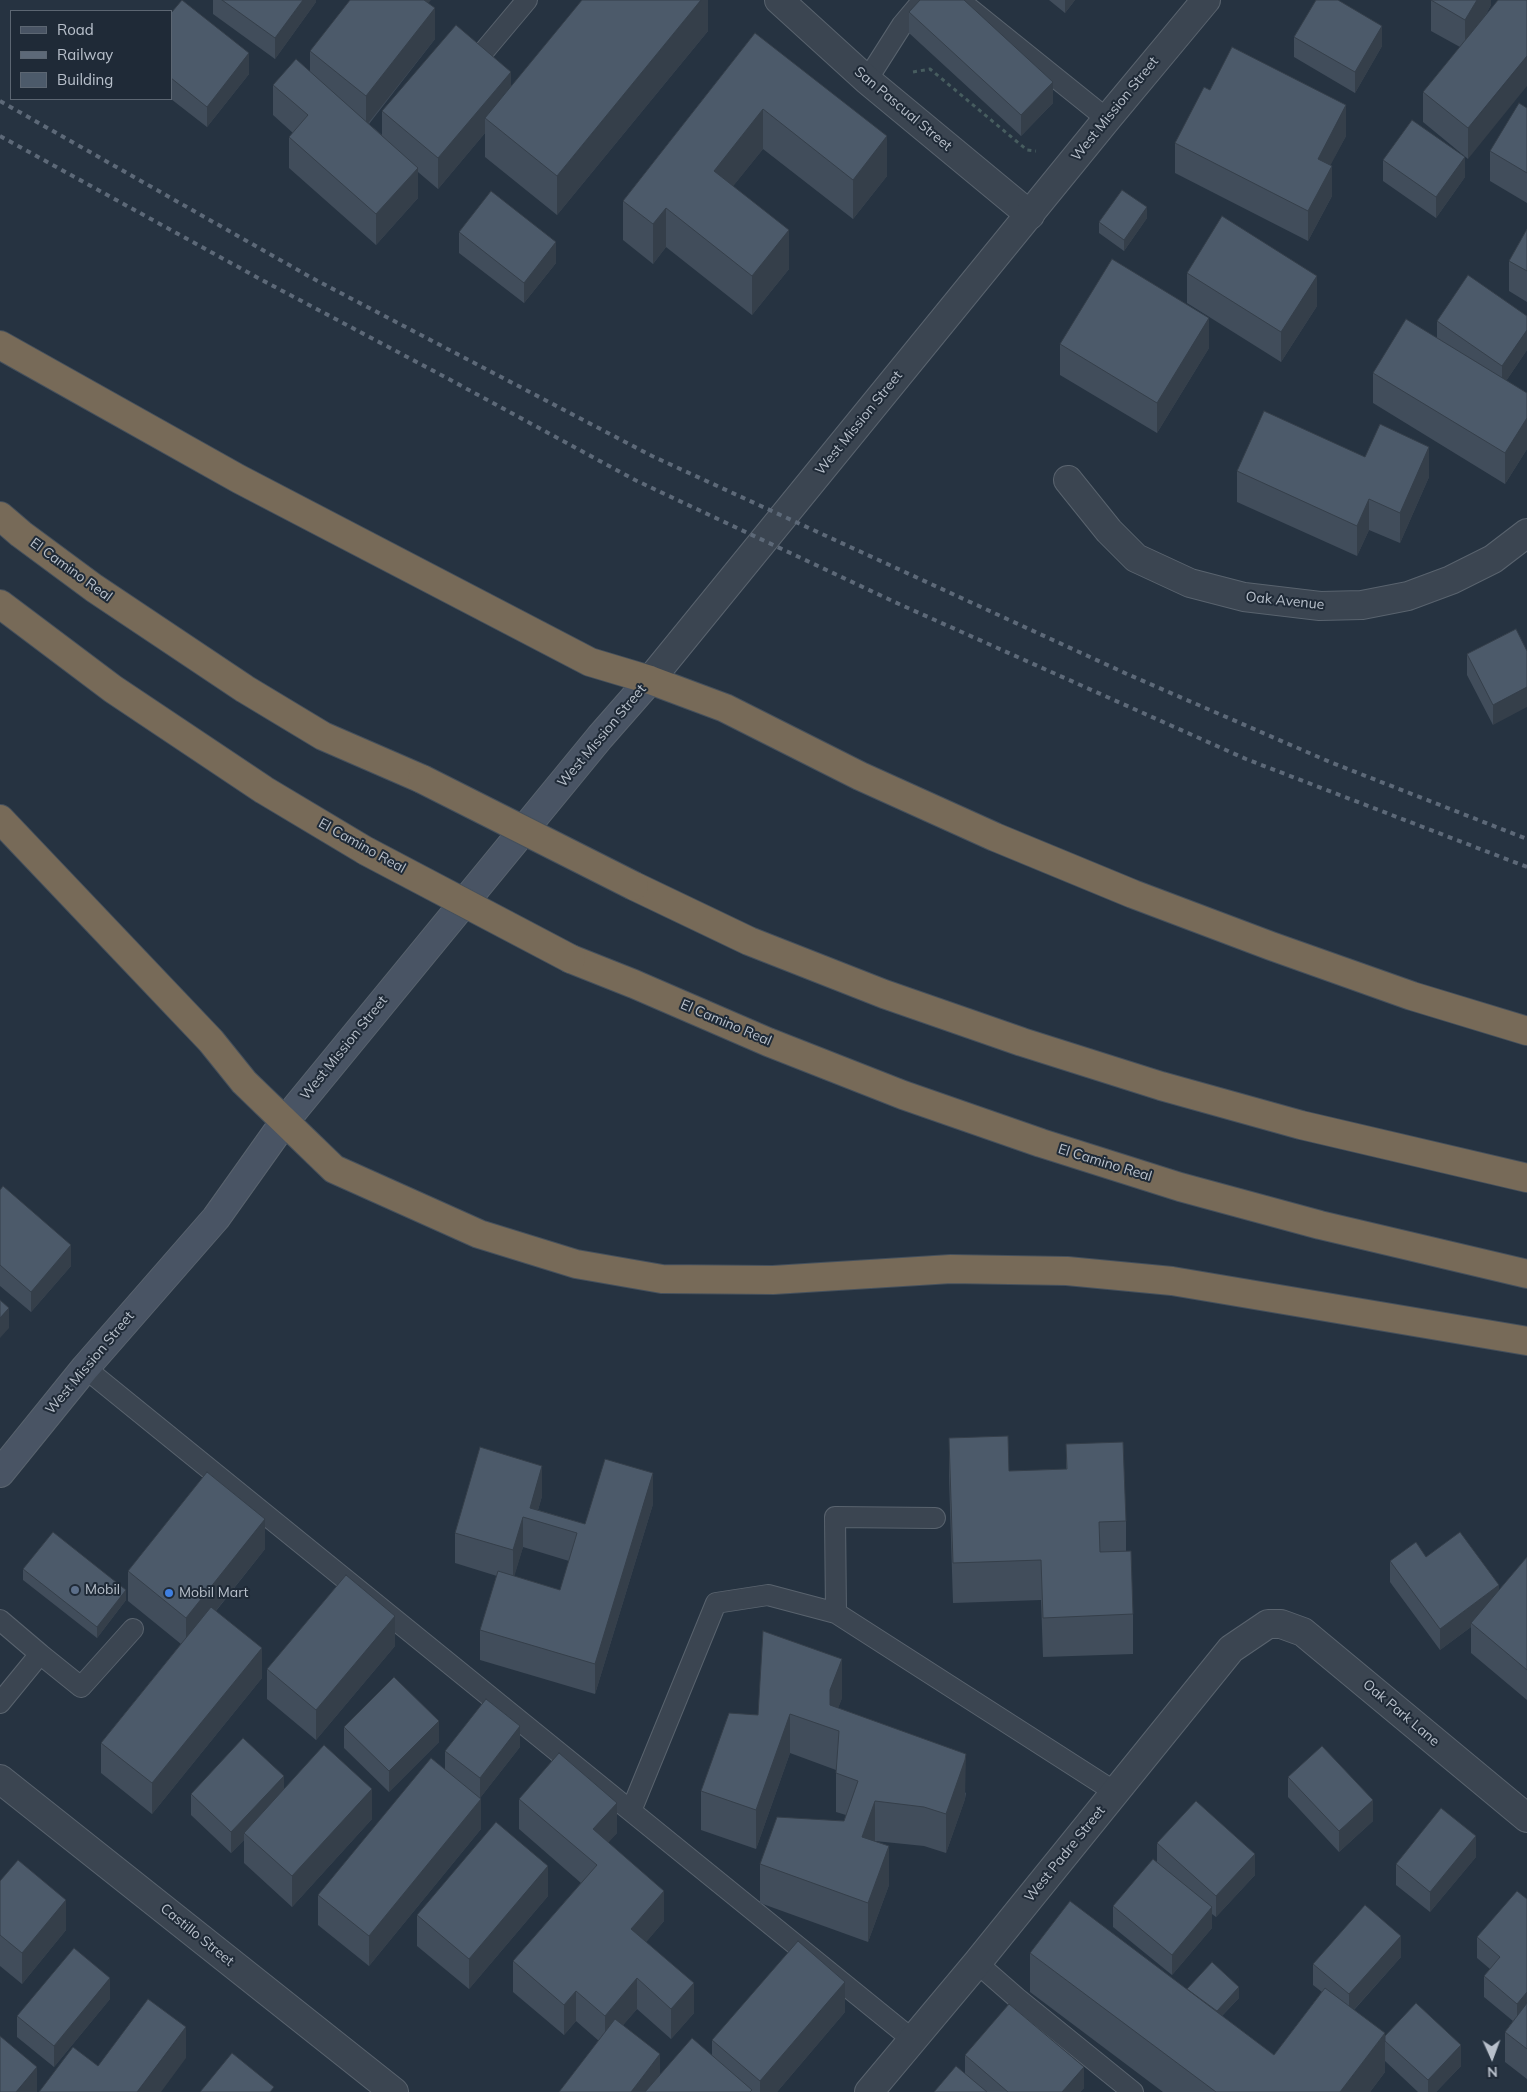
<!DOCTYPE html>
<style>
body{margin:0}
#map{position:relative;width:1527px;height:2092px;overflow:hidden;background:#263341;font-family:Mulish,sans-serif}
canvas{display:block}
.legend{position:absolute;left:10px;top:10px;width:162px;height:90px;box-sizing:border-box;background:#1f2a37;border:1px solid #5c6672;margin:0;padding:6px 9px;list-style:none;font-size:15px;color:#b8c0cb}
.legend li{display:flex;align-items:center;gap:10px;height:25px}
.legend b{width:25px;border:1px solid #5c6672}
.north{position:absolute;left:1467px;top:2032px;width:50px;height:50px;-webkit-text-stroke:4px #1f2a37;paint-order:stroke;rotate:178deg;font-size:14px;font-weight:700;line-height:20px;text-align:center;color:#b8c0cb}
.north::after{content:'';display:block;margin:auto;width:18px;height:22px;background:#b8c0cb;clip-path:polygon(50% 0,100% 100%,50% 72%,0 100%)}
</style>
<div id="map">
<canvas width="1527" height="2092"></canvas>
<ul class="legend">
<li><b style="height:6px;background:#495464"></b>Road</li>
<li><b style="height:6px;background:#5d6978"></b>Railway</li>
<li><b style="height:14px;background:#4c5a6a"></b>Building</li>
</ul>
<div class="north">N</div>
</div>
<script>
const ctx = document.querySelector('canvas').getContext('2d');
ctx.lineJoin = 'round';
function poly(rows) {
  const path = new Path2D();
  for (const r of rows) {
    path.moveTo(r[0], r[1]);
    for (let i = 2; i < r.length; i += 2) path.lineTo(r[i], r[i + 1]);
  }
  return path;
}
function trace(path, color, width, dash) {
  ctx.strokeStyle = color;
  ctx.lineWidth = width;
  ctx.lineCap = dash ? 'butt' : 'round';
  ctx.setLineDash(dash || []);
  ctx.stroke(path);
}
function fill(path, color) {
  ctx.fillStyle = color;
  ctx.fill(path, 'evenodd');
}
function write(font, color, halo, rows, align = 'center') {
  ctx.font = font + ' Mulish,sans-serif';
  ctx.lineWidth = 4;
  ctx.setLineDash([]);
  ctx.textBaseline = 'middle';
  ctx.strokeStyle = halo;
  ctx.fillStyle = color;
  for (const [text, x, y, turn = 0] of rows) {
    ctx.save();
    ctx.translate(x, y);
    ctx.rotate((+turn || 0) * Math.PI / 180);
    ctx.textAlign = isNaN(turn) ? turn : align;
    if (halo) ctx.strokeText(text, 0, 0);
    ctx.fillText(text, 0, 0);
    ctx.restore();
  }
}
const service = poly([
 [959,0,1107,119],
 [485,50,527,0],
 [867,80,902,25,923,0],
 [85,1368,913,2040],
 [836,1613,835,1517,935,1518],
 [0,1620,40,1654,0,1703],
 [40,1654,81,1687,133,1629],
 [631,1811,716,1603,768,1595,836,1613,1115,1792],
 [977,1963,1017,1998,1133,2092]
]);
const minor = poly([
 [779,0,867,80,1030,215],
 [1068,480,1109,531,1136,558,1190,583,1244,597,1320,606,1362,605,1408,596,1451,580,1493,559,1527,533],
 [0,1779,394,2092],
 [869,2092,977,1963,1231,1649,1268,1624,1281,1624,1303,1632,1527,1818]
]);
const tertiary = poly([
 [650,680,1107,119,1206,0]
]);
const secondary = poly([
 [0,1473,85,1368,216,1218,285,1121,600,737,650,680]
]);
const motorway = poly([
 [0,345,239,479,590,662,650,680,725,708,860,776,995,837,1133,894,1271,946,1412,996,1527,1031],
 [0,516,21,534,94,588,245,689,323,736,422,779],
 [0,604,113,689,264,790,366,851],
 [0,819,211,1041,244,1082,334,1169,479,1234,576,1264,662,1279,773,1280,951,1269,1067,1271,1172,1281,1527,1341],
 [634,886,749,941,884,994,1022,1042,1161,1086,1301,1125,1527,1178],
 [571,959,634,984,768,1042,903,1095,1041,1143,1180,1187,1320,1225,1527,1274]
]);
trace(service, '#59636e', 22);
trace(minor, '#59636e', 30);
trace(tertiary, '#59636e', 30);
trace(secondary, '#59636e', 30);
trace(motorway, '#45505c', 30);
trace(poly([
 [913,72,930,69,1027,150,1036,151]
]), '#475d5f', 3, [4, 4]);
trace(service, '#3b4551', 20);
trace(minor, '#3b4551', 28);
trace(tertiary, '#3b4551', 28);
trace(secondary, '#495464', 28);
trace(motorway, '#776a58', 28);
trace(poly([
 [0,101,312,278,652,456,1127,674,1330,762,1527,839],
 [0,136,260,279,445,377,635,480,899,604,1246,759,1527,867]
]), '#5d6978', 4, [5, 5]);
const motorwayBridge = poly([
 [422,779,634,886],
 [366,851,571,959]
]);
trace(motorwayBridge, '#45505c', 30, []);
trace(motorwayBridge, '#776a58', 28);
fill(poly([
 [213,0,316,0,316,2,275,59,213,14],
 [708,0,708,31,557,215,485,157,485,133,438,189,418,172,418,198,376,245,289,168,289,137,293,133,273,115,273,85,310,71,310,51,428,3,435,39,369,124,382,135,382,111,511,86],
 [1049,0,1075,0,1065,13],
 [1431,0,1491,0,1491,5,1486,14,1468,159,1423,122,1423,92,1460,47,1431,31],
 [909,12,1053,103,1021,136,909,33],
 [171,13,249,74,207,127,171,99],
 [755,33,887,176,853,219,763,149,733,186,789,269,752,315,666,247,653,264,623,240,623,201],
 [1294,37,1382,46,1355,93,1294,57],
 [1210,90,1346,136,1330,165,1332,196,1308,241,1175,173,1175,143],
 [1527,108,1527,203,1490,181,1490,151],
 [1383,160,1465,177,1436,218,1383,181],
 [1147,218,1124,251,1099,233,1099,222],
 [1527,229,1527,302,1509,291,1509,261],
 [459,232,556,263,524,303,459,253],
 [1187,273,1317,306,1281,362,1187,303],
 [1437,321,1527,350,1506,381,1527,393,1527,449,1505,484,1373,403,1373,373,1437,338],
 [1060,344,1209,348,1157,433,1060,375],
 [1365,457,1429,477,1400,543,1369,530,1357,556,1237,502,1237,471],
 [1516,629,1493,725,1467,675,1467,654],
 [0,1190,71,1266,31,1312,0,1286],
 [949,1438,1009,1471,1066,1469,1066,1444,1126,1521,1126,1551,1133,1614,1133,1654,1043,1657,1041,1600,953,1603,949,1477],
 [542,1496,538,1510,585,1524,653,1504,595,1694,480,1660,480,1630,497,1576,455,1563,455,1533],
 [523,1547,569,1561,560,1590,514,1576],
 [265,1549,216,1611,262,1678,152,1814,101,1773,101,1743,181,1644,128,1601,128,1571],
 [1426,1557,1499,1590,1527,1557,1527,1700,1471,1653,1471,1627,1440,1650,1390,1582,1390,1561],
 [23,1569,126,1600,97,1638,23,1580],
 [395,1646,316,1740,267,1699,267,1669],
 [842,1698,838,1708,966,1793,965,1799,946,1853,924,1846,875,1841,889,1885,868,1942,760,1903,760,1864,844,1821,846,1815,836,1812,836,1770,790,1753,756,1849,701,1830,701,1791,758,1715],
 [344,1727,439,1742,389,1792,344,1748],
 [520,1747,480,1798,481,1829,369,1966,318,1925,318,1895,445,1770,445,1751],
 [1288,1777,1373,1821,1339,1852,1288,1797],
 [284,1788,372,1819,292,1907,244,1863,244,1840,231,1853,191,1815,191,1794],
 [519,1799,617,1833,608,1842,664,1921,646,1942,694,2013,671,2039,637,2009,623,2025,660,2074,712,2055,712,2040,845,2012,777,2092,559,2092,599,2041,576,2021,564,2035,513,1992,513,1961,581,1883,519,1829],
 [1157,1843,1255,1875,1216,1917,1212,1914,1212,1928,1172,1975,1113,1927,1113,1906,1157,1862],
 [1476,1857,1430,1912,1396,1885,1396,1864],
 [0,1881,66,1930,22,1984,0,1966],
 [548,1896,469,1989,417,1946,417,1915],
 [1527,1899,1527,2079,1505,2062,1505,2032,1513,2021,1484,1997,1484,1976,1490,1969,1477,1958,1477,1937],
 [1030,1953,1187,1989,1239,1998,1222,2016,1274,2055,1322,1992,1313,1985,1313,1964,1401,1957,1354,2010,1385,2036,1461,2066,1436,2092,1418,2092,1385,2061,1385,2072,1370,2092,1163,2092,1030,1992],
 [110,1999,54,2067,17,2037,17,2016],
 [965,2055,1084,2088,1080,2092,934,2092,965,2073]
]), '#414d5b');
fill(poly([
 [303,0,316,0,316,2,275,59,275,38],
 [414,0,431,0,414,22],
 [701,0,708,0,708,31,557,215,557,176],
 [1065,0,1075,0,1065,13],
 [1477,0,1491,0,1491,5,1465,50,1465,20],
 [435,8,435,39,366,126,366,96],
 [1382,26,1382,46,1355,93,1355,72],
 [249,53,249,74,207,127,207,107],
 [1527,56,1527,86,1468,159,1468,128],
 [511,72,511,102,485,118,485,133,438,189,438,158],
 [1053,82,1053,103,1021,136,1021,115],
 [1346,105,1346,136,1318,189,1318,159],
 [763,109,763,149,714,210,714,171],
 [887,136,887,176,853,219,853,180],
 [1465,157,1465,177,1436,218,1436,197],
 [1332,166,1332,196,1308,241,1308,211],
 [418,168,418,198,376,245,376,214],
 [1147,207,1147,218,1124,251,1124,240],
 [666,208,666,247,653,264,653,224],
 [789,230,789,269,752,315,752,276],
 [556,242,556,263,524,303,524,283],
 [1317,276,1317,306,1281,362,1281,332],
 [1209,318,1209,348,1157,433,1157,403],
 [1527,330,1527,350,1502,387,1502,366],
 [1527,418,1527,449,1505,484,1505,453],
 [1429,447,1429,477,1400,543,1400,513],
 [1369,499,1369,530,1357,556,1357,526],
 [1527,687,1527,707,1493,725,1493,705],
 [71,1245,71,1266,31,1312,31,1292],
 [9,1308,9,1328,0,1338,0,1318],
 [542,1466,542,1496,535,1520,530,1508],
 [653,1473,653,1504,595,1694,595,1664],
 [523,1517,523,1547,513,1581,513,1550],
 [265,1519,265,1549,186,1648,186,1618],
 [1499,1585,1499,1606,1471,1623,1471,1627,1440,1650,1440,1629],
 [126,1590,126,1600,97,1638,97,1627],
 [395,1616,395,1646,316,1740,316,1710],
 [262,1648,262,1678,152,1814,152,1783],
 [842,1659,842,1698,830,1729,830,1690],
 [790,1714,790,1753,756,1849,756,1810],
 [439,1721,439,1742,389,1792,389,1771],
 [520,1726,520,1747,480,1798,480,1778],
 [966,1754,965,1799,946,1853,946,1814],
 [284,1776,284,1797,244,1833,244,1840,231,1853,231,1832],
 [372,1789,372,1819,292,1907,292,1876],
 [481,1799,481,1829,369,1966,369,1936],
 [1373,1800,1373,1821,1339,1852,1339,1831],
 [875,1801,875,1841,862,1876,862,1837],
 [617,1803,617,1833,593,1860,593,1829],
 [1476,1836,1476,1857,1430,1912,1430,1892],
 [889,1846,889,1885,868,1942,868,1903],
 [1255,1854,1255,1875,1216,1917,1216,1896],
 [548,1866,548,1896,469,1989,469,1959],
 [664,1891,664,1921,631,1960,631,1929],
 [66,1900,66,1930,22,1984,22,1953],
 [1212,1907,1212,1928,1172,1975,1172,1955],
 [1401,1936,1401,1957,1349,2015,1349,1994],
 [110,1978,110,1999,54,2067,54,2046],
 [637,1978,637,2009,605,2046,605,2016],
 [845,1982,845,2012,777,2092,760,2092,760,2081],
 [694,1983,694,2013,671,2039,671,2009],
 [1239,1987,1239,1998,1209,2029,1209,2019],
 [576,1991,576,2021,564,2035,564,2005],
 [1527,1992,1527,2012,1517,2025,1517,2004],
 [186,2027,186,2058,161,2092,137,2092],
 [1385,2033,1385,2072,1370,2092,1340,2092],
 [1461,2045,1461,2066,1436,2092,1428,2092,1428,2080],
 [660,2054,660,2075,647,2092,631,2092],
 [37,2067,37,2092,16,2092],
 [1084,2067,1084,2088,1080,2092,1062,2092]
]), '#353f4a');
const building = poly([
 [182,0,249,53,207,107,171,78,171,13,182,0],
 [222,0,303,0,275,38,222,0],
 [350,0,424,0,435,8,366,96,310,51,350,0],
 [582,0,701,0,557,176,485,118,582,0],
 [920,0,964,0,1053,82,1021,115,909,12,920,0],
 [1316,0,1338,0,1382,26,1355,72,1294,37,1316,0],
 [1431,0,1477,0,1465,20,1431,0],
 [1498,0,1527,0,1527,56,1468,128,1423,92,1498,0],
 [456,25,511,72,438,158,382,111,456,25],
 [755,33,887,136,853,180,763,109,714,171,789,230,752,276,666,208,653,224,623,201,755,33],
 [1232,47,1346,105,1318,159,1332,166,1308,211,1175,143,1204,87,1210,90,1232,47],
 [296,59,418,168,376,214,289,137,308,115,273,85,296,59],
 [1519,103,1527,108,1527,173,1490,151,1519,103],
 [1412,120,1465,157,1436,197,1383,160,1412,120],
 [1122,190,1147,207,1124,240,1099,222,1122,190],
 [491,191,556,242,524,283,459,232,491,191],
 [1222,216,1317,276,1281,332,1187,273,1222,216],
 [1527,229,1527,271,1509,261,1527,229],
 [1112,259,1209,318,1157,403,1060,344,1112,259],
 [1468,275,1527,316,1527,330,1502,366,1437,321,1468,275],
 [1406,319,1527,393,1527,418,1505,453,1373,373,1406,319],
 [1264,411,1365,457,1380,424,1429,447,1400,513,1369,499,1357,526,1237,471,1264,411],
 [1516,629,1527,651,1527,687,1493,705,1467,654,1516,629],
 [3,1186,71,1245,31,1292,0,1265,0,1190,3,1186],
 [0,1300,9,1308,0,1318,0,1300],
 [1008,1436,1009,1471,1067,1469,1066,1444,1123,1442,1126,1521,1099,1522,1100,1552,1131,1551,1133,1614,1043,1618,1041,1560,953,1563,949,1438,1008,1436],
 [480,1447,542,1466,530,1508,585,1524,605,1459,653,1473,595,1664,480,1630,498,1571,560,1590,577,1533,523,1517,513,1550,455,1533,480,1447],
 [207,1472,265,1519,186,1618,128,1571,207,1472],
 [53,1532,126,1590,97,1627,23,1569,53,1532],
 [1460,1532,1499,1585,1440,1629,1390,1561,1416,1542,1426,1557,1460,1532],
 [1527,1557,1527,1670,1471,1623,1527,1557],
 [346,1575,395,1616,316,1710,267,1669,346,1575],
 [211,1607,262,1648,152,1783,101,1743,211,1607],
 [763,1631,842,1659,830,1690,830,1705,966,1754,965,1760,946,1814,924,1807,875,1801,862,1837,889,1846,868,1903,760,1864,777,1817,844,1821,858,1781,836,1773,839,1731,790,1714,756,1810,701,1791,729,1713,758,1715,763,1631],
 [394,1677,439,1721,389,1771,344,1727,394,1677],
 [486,1699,520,1726,480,1778,445,1751,486,1699],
 [243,1738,284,1776,231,1832,191,1794,243,1738],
 [324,1745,372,1789,292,1876,244,1833,324,1745],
 [1322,1746,1373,1800,1339,1831,1288,1777,1322,1746],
 [559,1753,617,1803,593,1829,664,1891,631,1929,694,1983,671,2009,637,1978,605,2016,576,1991,564,2005,513,1961,597,1865,519,1799,559,1753],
 [431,1758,481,1799,369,1936,318,1895,431,1758],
 [1196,1801,1255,1854,1216,1896,1157,1843,1196,1801],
 [1441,1808,1476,1836,1430,1892,1396,1864,1441,1808],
 [496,1822,548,1866,469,1959,417,1915,496,1822],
 [1153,1859,1212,1907,1172,1955,1113,1906,1153,1859],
 [18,1860,66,1900,22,1953,0,1935,0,1881,18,1860],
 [1517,1891,1527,1899,1527,1992,1517,2004,1484,1976,1500,1957,1477,1937,1517,1891],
 [1070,1901,1274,2055,1325,1988,1385,2033,1340,2092,1216,2092,1030,1953,1070,1901],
 [1365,1905,1401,1936,1349,1994,1313,1964,1365,1905],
 [798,1941,845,1982,760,2081,712,2040,798,1941],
 [74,1948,110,1978,54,2046,17,2016,74,1948],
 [1212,1962,1239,1987,1217,2011,1187,1989,1212,1962],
 [148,1999,186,2027,137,2092,39,2092,73,2047,98,2066,148,1999],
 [1416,2003,1461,2045,1428,2080,1385,2041,1385,2036,1416,2003],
 [1527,2003,1527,2049,1505,2032,1527,2003],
 [1009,2004,1084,2067,1062,2092,1008,2092,965,2055,1009,2004],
 [615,2019,660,2054,631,2092,559,2092,615,2019],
 [0,2036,37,2067,16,2092,0,2092,0,2036],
 [692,2038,752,2090,750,2092,645,2092,692,2038],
 [232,2053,274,2087,270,2092,200,2092,232,2053],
 [956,2066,987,2092,934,2092,956,2066]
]);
fill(building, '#4c5a6a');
trace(building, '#353f4a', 1);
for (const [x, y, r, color] of [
 [75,1590,5,"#5c6f8a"],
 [169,1593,5,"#3f7fe0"]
]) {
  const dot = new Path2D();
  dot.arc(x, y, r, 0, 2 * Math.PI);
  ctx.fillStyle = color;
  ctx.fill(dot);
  trace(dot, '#1f2a37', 2);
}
write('14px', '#b8c0cb', '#1f2a37', [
 ["San Pascual Street",903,109,40],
 ["West Mission Street",1115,109,-51],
 ["West Mission Street",859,423,-51],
 ["El Camino Real",71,570,36],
 ["Oak Avenue",1285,601,6],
 ["West Mission Street",602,736,-50],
 ["El Camino Real",362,846,29],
 ["El Camino Real",726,1023,23],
 ["West Mission Street",344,1048,-51],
 ["El Camino Real",1105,1163,17],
 ["West Mission Street",90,1363,-50],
 ["Oak Park Lane",1401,1713,40],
 ["West Padre Street",1065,1854,-51],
 ["Castillo Street",197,1935,39]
]);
write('14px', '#b8c0cb', '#1f2a37', [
 ["Mobil",85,1590],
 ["Mobil Mart",179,1593]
], 'left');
</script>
